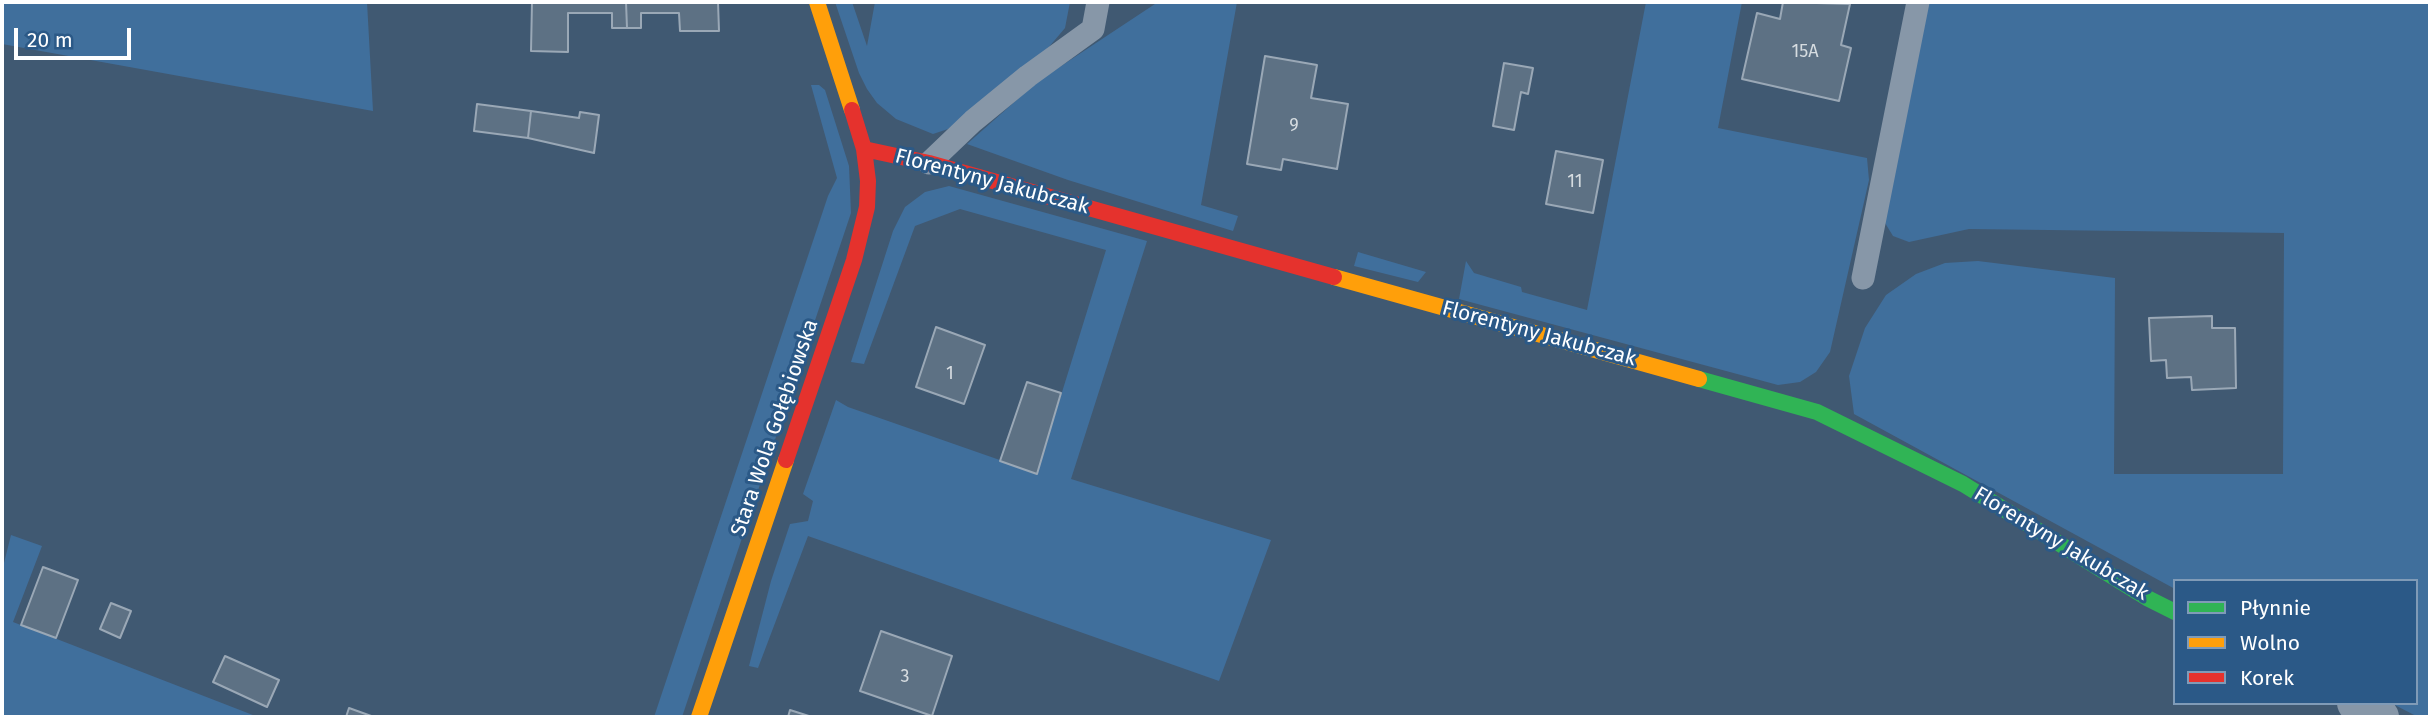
<!DOCTYPE html>
<meta charset="utf-8">
<style>
body{margin:0}
#map{position:relative;width:2432px;height:719px;overflow:hidden;background:#405972;font-family:"Fira Sans",sans-serif}
canvas{display:block}
.frame{position:absolute;inset:0;border:4px solid #fff;pointer-events:none}
.legend{position:absolute;left:2173px;top:579px;width:245px;height:126px;box-sizing:border-box;background:#2b5987;border:2px solid #809bb7;margin:0;padding:9px 12px;list-style:none;font-size:21px;color:#fff}
.legend li{display:flex;align-items:center;gap:14px;height:35px}
.legend b{width:35px;border:2px solid #809bb7}
.scale{position:absolute;left:14px;top:28px;width:117px;height:32px;box-sizing:border-box;border:4px solid #fff;border-top:0;padding-left:9px;font-size:21px;line-height:24px;white-space:nowrap;color:#fff;-webkit-text-stroke:5px #2b5987;paint-order:stroke}
</style>
<div id="map">
<canvas width="2432" height="719"></canvas>
<div class="frame"></div>
<ul class="legend">
<li><b style="height:9px;background:#30b455"></b>Płynnie</li>
<li><b style="height:9px;background:#ff9f0a"></b>Wolno</li>
<li><b style="height:9px;background:#e5322d"></b>Korek</li>
</ul>
<div class="scale">20 m</div>
</div>
<script>
const ctx = document.querySelector('canvas').getContext('2d');
ctx.lineJoin = 'round';
function fill(path, color) {
  ctx.fillStyle = color;
  ctx.fill(path, 'evenodd');
}
function poly(rows) {
  const path = new Path2D();
  for (const r of rows) {
    path.moveTo(r[0], r[1]);
    for (let i = 2; i < r.length; i += 2) path.lineTo(r[i], r[i + 1]);
  }
  return path;
}
function trace(path, color, width, dash) {
  ctx.strokeStyle = color;
  ctx.lineWidth = width;
  ctx.lineCap = dash ? 'butt' : 'round';
  ctx.setLineDash(dash || []);
  ctx.stroke(path);
}
function write(font, color, halo, rows, align = 'center') {
  ctx.font = font + ' "Fira Sans",sans-serif';
  ctx.lineWidth = 6;
  ctx.setLineDash([]);
  ctx.textBaseline = 'middle';
  ctx.strokeStyle = halo;
  ctx.fillStyle = color;
  for (const [text, x, y, turn = 0] of rows) {
    ctx.save();
    ctx.translate(x, y);
    ctx.rotate((+turn || 0) * Math.PI / 180);
    ctx.textAlign = isNaN(turn) ? turn : align;
    if (halo) ctx.strokeText(text, 0, 0);
    ctx.fillText(text, 0, 0);
    ctx.restore();
  }
}
fill(poly([
 [2,2,367,2,373,111,2,44],
 [835,2,852,2,867,46,875,2,1070,2,1065,28,1043,54,948,129,933,134,896,119,877,103,867,89,859,73],
 [1158,2,1237,2,1201,205,1238,216,1233,231,1068,180,967,144,1037,82],
 [1646,2,1742,2,1718,128,1867,158,1869,180,1830,352,1816,372,1800,382,1778,385,1459,299,1466,261,1474,273,1521,287,1522,292,1587,310],
 [1923,2,2430,2,2430,717,2418,717,2391,703,2416,703,2416,581,2175,581,2175,589,1854,414,1849,376,1865,328,1886,295,1916,274,1945,263,1978,261,2115,278,2114,474,2283,474,2284,233,1969,229,1909,242,1893,236,1882,218],
 [811,85,819,85,825,90,849,166,851,213,682,717,654,717,828,196,837,178],
 [949,186,1147,241,1071,479,1271,540,1219,681,808,536,758,668,749,666,771,581,790,524,808,521,813,501,803,494,836,400,848,407,1037,473,1106,250,960,209,915,226,864,364,851,362,893,231,905,207,925,192],
 [1358,252,1426,272,1418,282,1354,266],
 [11,535,42,546,13,622,258,717,2,717,2,571]
]), '#406f9c');
const building = poly([
 [532,2,626,2,627,28,612,28,612,13,568,13,568,52,531,51,532,2],
 [626,2,718,2,719,31,680,31,679,13,641,13,641,28,627,28,626,2],
 [1783,2,1850,4,1841,45,1851,48,1839,101,1742,79,1757,13,1780,19,1783,2],
 [1265,56,1317,65,1311,98,1348,104,1337,169,1283,159,1281,170,1247,164,1265,56],
 [1504,63,1533,68,1528,94,1521,92,1514,130,1493,126,1504,63],
 [477,104,531,111,528,138,474,131,477,104],
 [531,111,579,118,580,112,599,115,594,153,528,138,531,111],
 [1556,151,1603,160,1593,213,1546,204,1556,151],
 [2212,316,2212,328,2235,328,2236,388,2192,390,2191,377,2167,378,2166,360,2151,361,2149,318,2212,316],
 [936,327,985,345,964,404,916,387,936,327],
 [1027,382,1061,393,1037,474,1000,461,1027,382],
 [43,567,78,580,56,638,21,625,43,567],
 [111,603,131,611,120,638,100,629,111,603],
 [881,631,952,656,932,716,860,691,881,631],
 [225,656,279,680,267,707,213,682,225,656],
 [349,708,374,717,346,717,349,708],
 [790,710,812,717,788,717,790,710]
]);
fill(building, '#5d7184');
trace(building, '#9aa8b6', 2);
trace(poly([
 [929,163,973,121,1028,76,1093,29,1098,2],
 [1863,278,1918,2]
]), '#8797a8', 23);
trace(poly([
 [2356,703,2380,717]
]), '#8797a8', 38);
trace(poly([
 [1699,379,1817,412,1963,484,2147,598,2175,612]
]), '#30b455', 16);
trace(poly([
 [817,2,852,110],
 [1334,277,1699,379],
 [699,717,786,460]
]), '#ff9f0a', 16);
trace(poly([
 [864,149,929,163,1334,277],
 [786,460,854,260,867,207,868,181,864,149,852,110]
]), '#e5322d', 16);
write('18px', '#d6dce0', null, [
 ["15A",1805,52],
 ["9",1294,126],
 ["11",1575,182],
 ["1",950,374],
 ["3",905,677]
]);
write('21px', '#fff', '#2b5987', [
 ["Florentyny Jakubczak",992,182,15],
 ["Florentyny Jakubczak",1539,334,15],
 ["Stara Wola Gołębiowska",775,428,-71],
 ["Florentyny Jakubczak",2061,544,31]
]);
</script>
